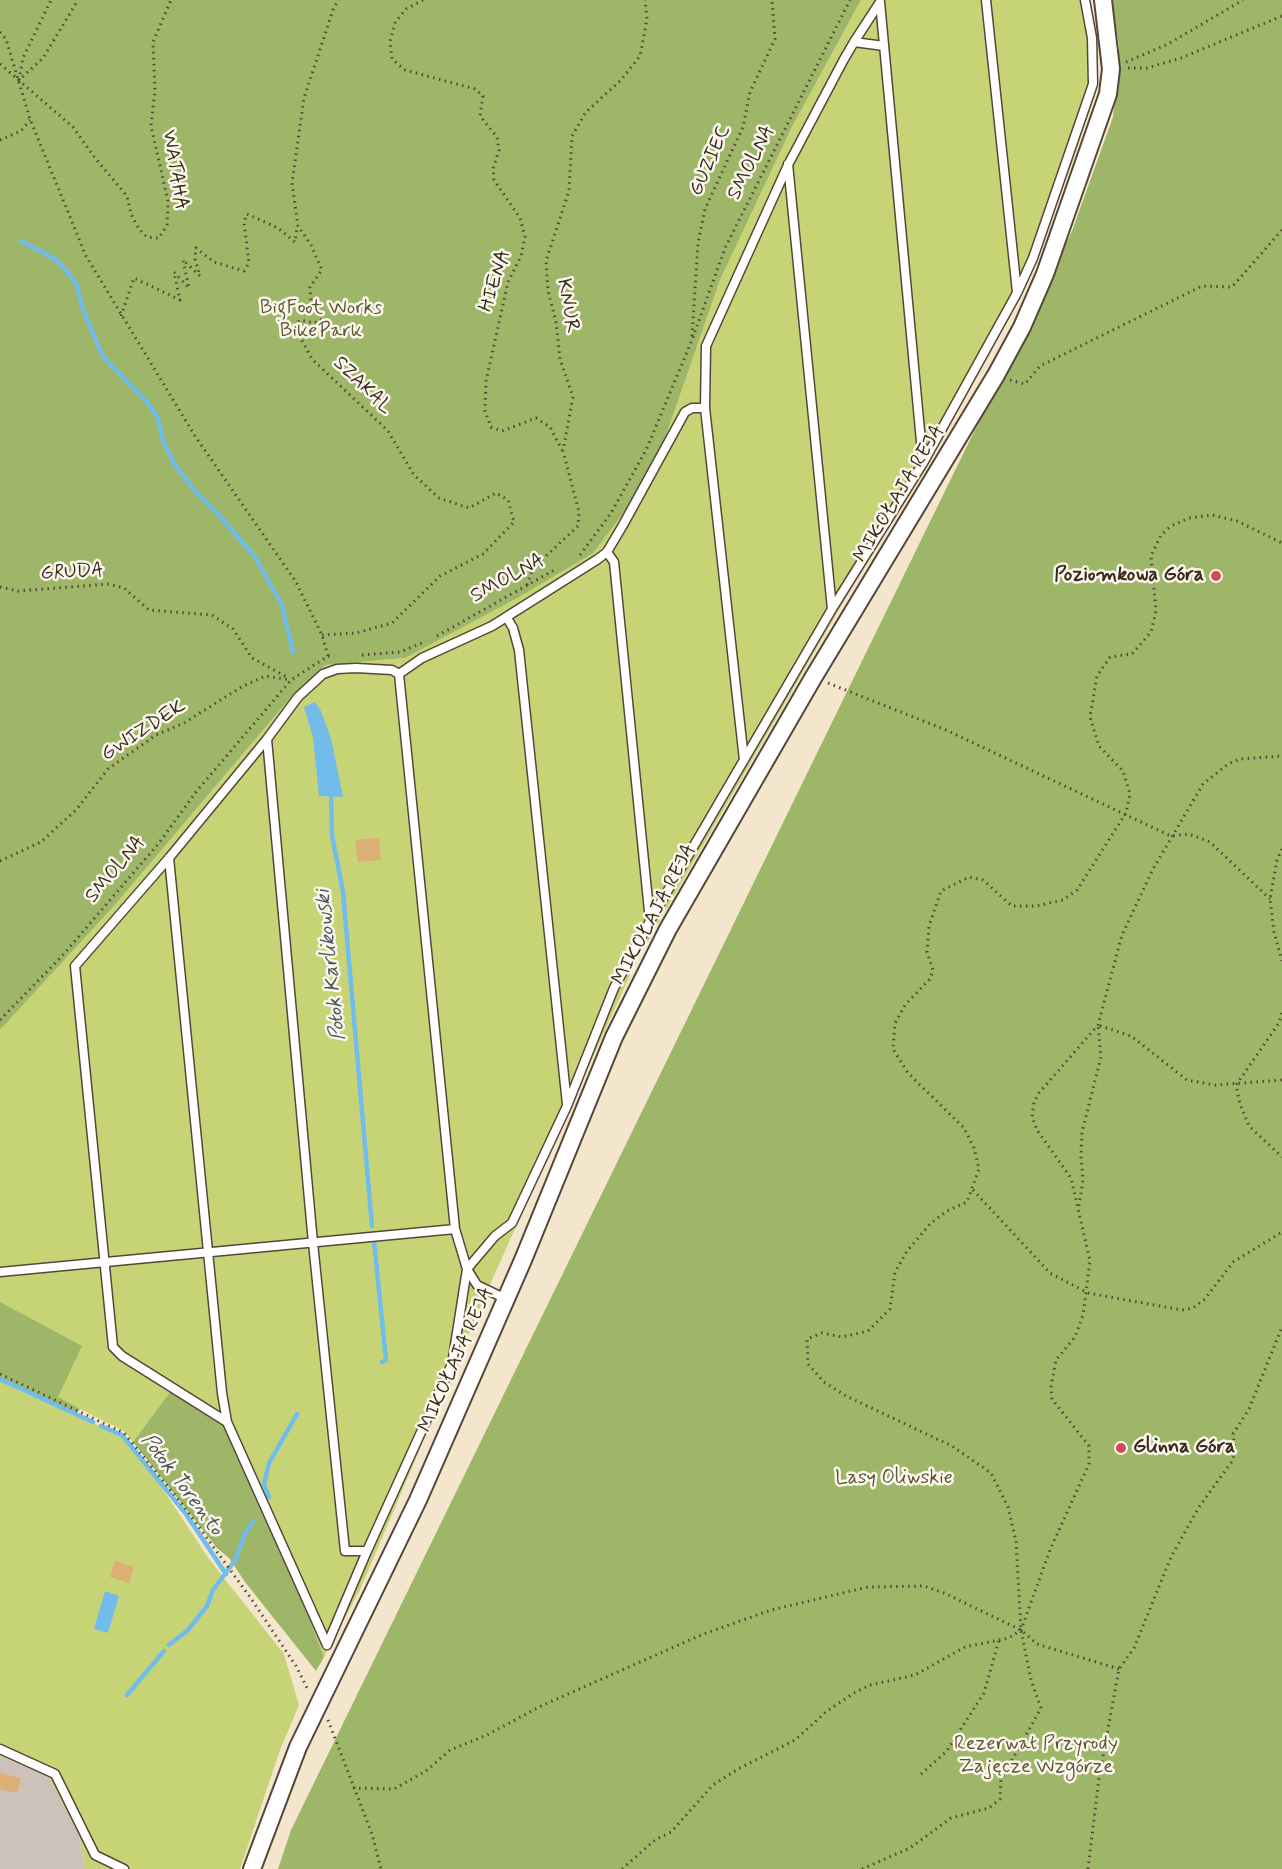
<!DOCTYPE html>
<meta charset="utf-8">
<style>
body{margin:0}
canvas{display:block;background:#f4e6cd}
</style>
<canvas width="1282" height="1869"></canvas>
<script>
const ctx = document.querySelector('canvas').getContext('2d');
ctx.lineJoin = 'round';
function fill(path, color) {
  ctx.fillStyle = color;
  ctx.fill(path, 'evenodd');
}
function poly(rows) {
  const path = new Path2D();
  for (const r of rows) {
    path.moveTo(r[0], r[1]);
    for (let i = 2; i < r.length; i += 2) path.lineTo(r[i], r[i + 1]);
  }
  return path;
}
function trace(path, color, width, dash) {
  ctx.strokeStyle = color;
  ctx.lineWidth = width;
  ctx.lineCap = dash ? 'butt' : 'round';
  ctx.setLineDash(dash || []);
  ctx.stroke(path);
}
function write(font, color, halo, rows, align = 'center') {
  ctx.font = font + ' Mynerve,sans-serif';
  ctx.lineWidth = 5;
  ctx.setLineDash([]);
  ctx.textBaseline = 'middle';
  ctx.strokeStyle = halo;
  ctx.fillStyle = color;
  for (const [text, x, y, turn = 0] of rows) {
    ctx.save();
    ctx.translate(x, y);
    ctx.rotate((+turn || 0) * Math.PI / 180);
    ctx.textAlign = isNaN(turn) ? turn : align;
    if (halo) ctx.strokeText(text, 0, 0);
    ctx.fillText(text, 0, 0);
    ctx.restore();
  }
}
fill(poly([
 [0,1756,48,1776,79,1834,85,1869,0,1869]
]), '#cdc2b9');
fill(poly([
 [861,0,1089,0,1097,36,1097,89,1071,166,1012,309,636,962,487,1291,360,1590,324,1657,284,1552,225,1426,170,1392,133,1442,124,1431,0,1369,0,1030,114,906,292,696,325,665,405,658,664,441,720,280,792,127],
 [0,1382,120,1435,160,1485,209,1559,284,1654,299,1705,280,1750,240,1869,85,1869,79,1834,48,1776,0,1756]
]), '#c7d476');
fill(poly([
 [0,0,861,0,792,127,720,280,664,441,636,496,593,553,519,597,405,658,325,665,292,696,114,906,0,1030],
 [1112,0,1282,0,1282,1869,278,1869,291,1830,1072,231,1113,117,1119,46],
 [0,1302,82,1346,58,1397,80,1409,76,1414,0,1382],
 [170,1392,225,1427,284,1552,324,1657,316,1671,245,1582,229,1558,217,1548,133,1442]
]), '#9db667');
fill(poly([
 [315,702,320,709,331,738,343,797,319,796,313,737,304,707],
 [105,1591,119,1596,108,1633,94,1629]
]), '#72bceb');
trace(poly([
 [21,241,57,260,76,283,83,309,103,357,147,402,158,418,163,441,175,465,195,491,220,516,255,557,282,605,293,652],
 [331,793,332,835,343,892,372,1226],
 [374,1241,386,1360,382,1362],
 [0,1379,93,1422],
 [101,1426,122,1435,186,1514,226,1574],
 [269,1497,264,1484,269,1463,297,1414],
 [169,1645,188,1630,207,1606,213,1590,236,1559,245,1533,253,1522],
 [127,1695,164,1651]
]), '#72bceb', 4.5);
fill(poly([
 [379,838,381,860,358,862,355,840],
 [115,1561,134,1567,129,1583,110,1577],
 [0,1773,21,1778,17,1793,0,1789]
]), '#ddae75');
const service = poly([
 [986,0,1017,292],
 [854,42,880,2,923,463],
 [788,164,832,609],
 [607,552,614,562,650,921],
 [507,618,513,628,519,650,567,1104],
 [399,674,455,1229,467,1269,477,1285,506,1299],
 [744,760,705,408,706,346,788,165,843,61,854,42,884,46],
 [169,858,222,1393,227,1422,327,1645],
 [0,1272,455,1229],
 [227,1422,122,1356,113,1347,75,966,169,858,267,739],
 [367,1551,345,1551,313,1243,267,739,298,697,323,674,337,669,356,668,392,670,399,674,422,658,492,626,598,559,607,552,623,525,685,412,692,408,705,408],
 [327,1645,367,1551,452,1364,467,1269,495,1236,512,1223,567,1106,614,988,650,921,832,609,923,463,1017,293,1033,258,1093,84,1092,38,1085,0],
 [0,1749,55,1774,95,1855,124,1869]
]);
const minor = poly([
 [252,1869,298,1747,418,1500,523,1260,614,1037,668,929,813,678,996,375,1022,327,1045,274,1108,94,1111,69,1103,0]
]);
trace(service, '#574638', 11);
trace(minor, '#574638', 20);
trace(poly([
 [423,0,406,9,395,23,390,41,392,59,405,70,475,89,483,96,480,116,497,137,499,150,493,169,494,180,520,218,525,237,521,256,508,282,486,381,485,411,491,427,502,431,536,418,550,427,562,450],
 [0,32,6,39,30,119,86,256,195,436,296,582,322,635,328,656],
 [1126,62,1168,44,1243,0],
 [0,64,73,127,95,158,127,196,131,214,139,229,147,237,159,238,167,225,168,201,151,126,155,90,153,42,171,0],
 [1128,68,1147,68,1181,58,1282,16],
 [19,80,23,58,51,0],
 [18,81,43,58,78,0],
 [0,140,21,131,30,120],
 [121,316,134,278,180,300,174,272,189,288,183,260,200,276,195,259,196,248,214,262,244,271,249,263,244,222,247,214,278,228,295,242,297,228],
 [692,336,698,243,705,209,743,127,750,92,775,39,772,0],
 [1010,380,1025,384,1040,366,1202,286,1232,287,1282,230],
 [580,555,611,513,647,448,692,340,725,248,850,0],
 [527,585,533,568,578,526,579,512,563,451,573,397,560,359,556,322,548,291,546,261,569,191,572,136,586,112,621,80,640,56,647,19,645,0],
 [0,587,18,591,109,584,124,588,149,610,212,615,233,629,252,658,287,677],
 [322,635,356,633,392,623,440,576,483,554,514,522,508,500,496,493,469,508,439,498,414,475,388,431,312,359,294,326,300,320,314,323,322,319,311,303,310,287,322,270,311,245,298,226,292,183,304,98,334,7,339,0],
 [437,636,556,569],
 [362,655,400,652,422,643],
 [828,683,946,730,1158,830,1171,836,1189,834,1210,842,1270,899],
 [1282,849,1277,860,1270,899,1274,932,1282,961],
 [0,861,41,842,76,810,108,769,156,735,184,723,243,686,266,676,291,680],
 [1282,1013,1279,1023,1236,1085,1240,1104,1249,1126,1282,1157],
 [0,1020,62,956,159,843,196,792,291,680,328,656,334,657],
 [973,1190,1050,1273,1088,1293,1182,1310,1193,1308,1205,1299,1233,1262,1282,1232],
 [1079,1206,1083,1180,1081,1157,1082,1132,1101,1057,1098,1025,1131,1036,1187,1080,1215,1085,1282,1080],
 [0,1374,124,1433,182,1504,250,1597,296,1666,308,1690],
 [328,1720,372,1834,381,1869],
 [921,1774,946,1752,984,1693,999,1640],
 [353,1788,394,1789,426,1771,450,1750,487,1735,541,1706,701,1635,771,1610,868,1587,924,1586,944,1593,1021,1630,1037,1644,1119,1669],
 [622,1869,655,1840,671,1832,713,1785,738,1769,795,1740,827,1711,854,1693,870,1685,915,1675,965,1647,1009,1638,1021,1630,1050,1550,1089,1464,1089,1446,1052,1399,1051,1387,1056,1360,1075,1337,1083,1315,1090,1261,1071,1178,1037,1130,1032,1117,1034,1102,1039,1093,1098,1025,1122,935,1153,869,1203,784,1228,764,1240,759,1282,756],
 [862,1869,910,1848,951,1818,989,1808,1000,1799,1001,1780,1041,1708,1031,1680,1021,1630,1016,1541,1008,1507,991,1473,952,1446,846,1396,824,1382,808,1364,807,1339,822,1333,842,1337,868,1331,890,1309,895,1272,907,1251,931,1223,947,1211,967,1202,979,1169,974,1148,964,1128,908,1073,893,1049,895,1023,905,1005,930,979,933,970,927,952,929,926,941,891,969,877,983,880,1012,906,1036,906,1063,900,1077,890,1126,813,1130,794,1123,771,1099,746,1090,717,1097,676,1110,657,1132,654,1151,632,1156,611,1151,556,1161,535,1171,526,1189,518,1212,515,1237,521,1282,543],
 [1088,1869,1099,1778,1119,1669,1134,1648,1171,1557,1199,1507,1233,1460,1235,1448,1233,1434,1249,1409,1282,1327]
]), '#574638', 3, [1.5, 4.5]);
trace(service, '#fff', 8);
trace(minor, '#fff', 16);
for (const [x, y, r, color] of [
 [1216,576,6,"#d1495b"],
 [1121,1448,6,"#d1495b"]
]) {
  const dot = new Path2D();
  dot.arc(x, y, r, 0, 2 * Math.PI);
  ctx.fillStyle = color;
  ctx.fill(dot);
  trace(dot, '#fbf7ec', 2);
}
write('20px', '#3b2a1e', '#fbf7ec', [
 ["GUZIEC",711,161,-66],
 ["SMOLNA",752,163,-63],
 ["WATAHA",174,170,81],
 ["HIENA",496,281,-72],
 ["KNUR",567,306,80],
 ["SZAKAL",362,386,44],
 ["MIKOŁAJA REJA",900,494,-59],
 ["GRUDA",72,573,-3],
 ["SMOLNA",508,579,-29],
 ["GWIZDEK",144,731,-33],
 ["SMOLNA",116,870,-50],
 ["MIKOŁAJA REJA",655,915,-62],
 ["MIKOŁAJA REJA",457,1360,-66]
]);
write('20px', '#5e5434', '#fbf7ec', [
 ["BigFoot Works",321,309],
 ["BikePark",321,332],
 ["Lasy Oliwskie",894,1479],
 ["Rezerwat Przyrody",1036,1745],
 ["Zajęcze Wzgórze",1036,1768]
]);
write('bold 20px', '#3b2a1e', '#fbf7ec', [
 ["Poziomkowa Góra",1204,576],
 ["Glinna Góra",1133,1448,"left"]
], 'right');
write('italic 21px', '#4c565c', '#fbf7ec', [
 ["Potok Karlikowski",332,965,-96],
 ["Potok Torento",181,1485,53]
]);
</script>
